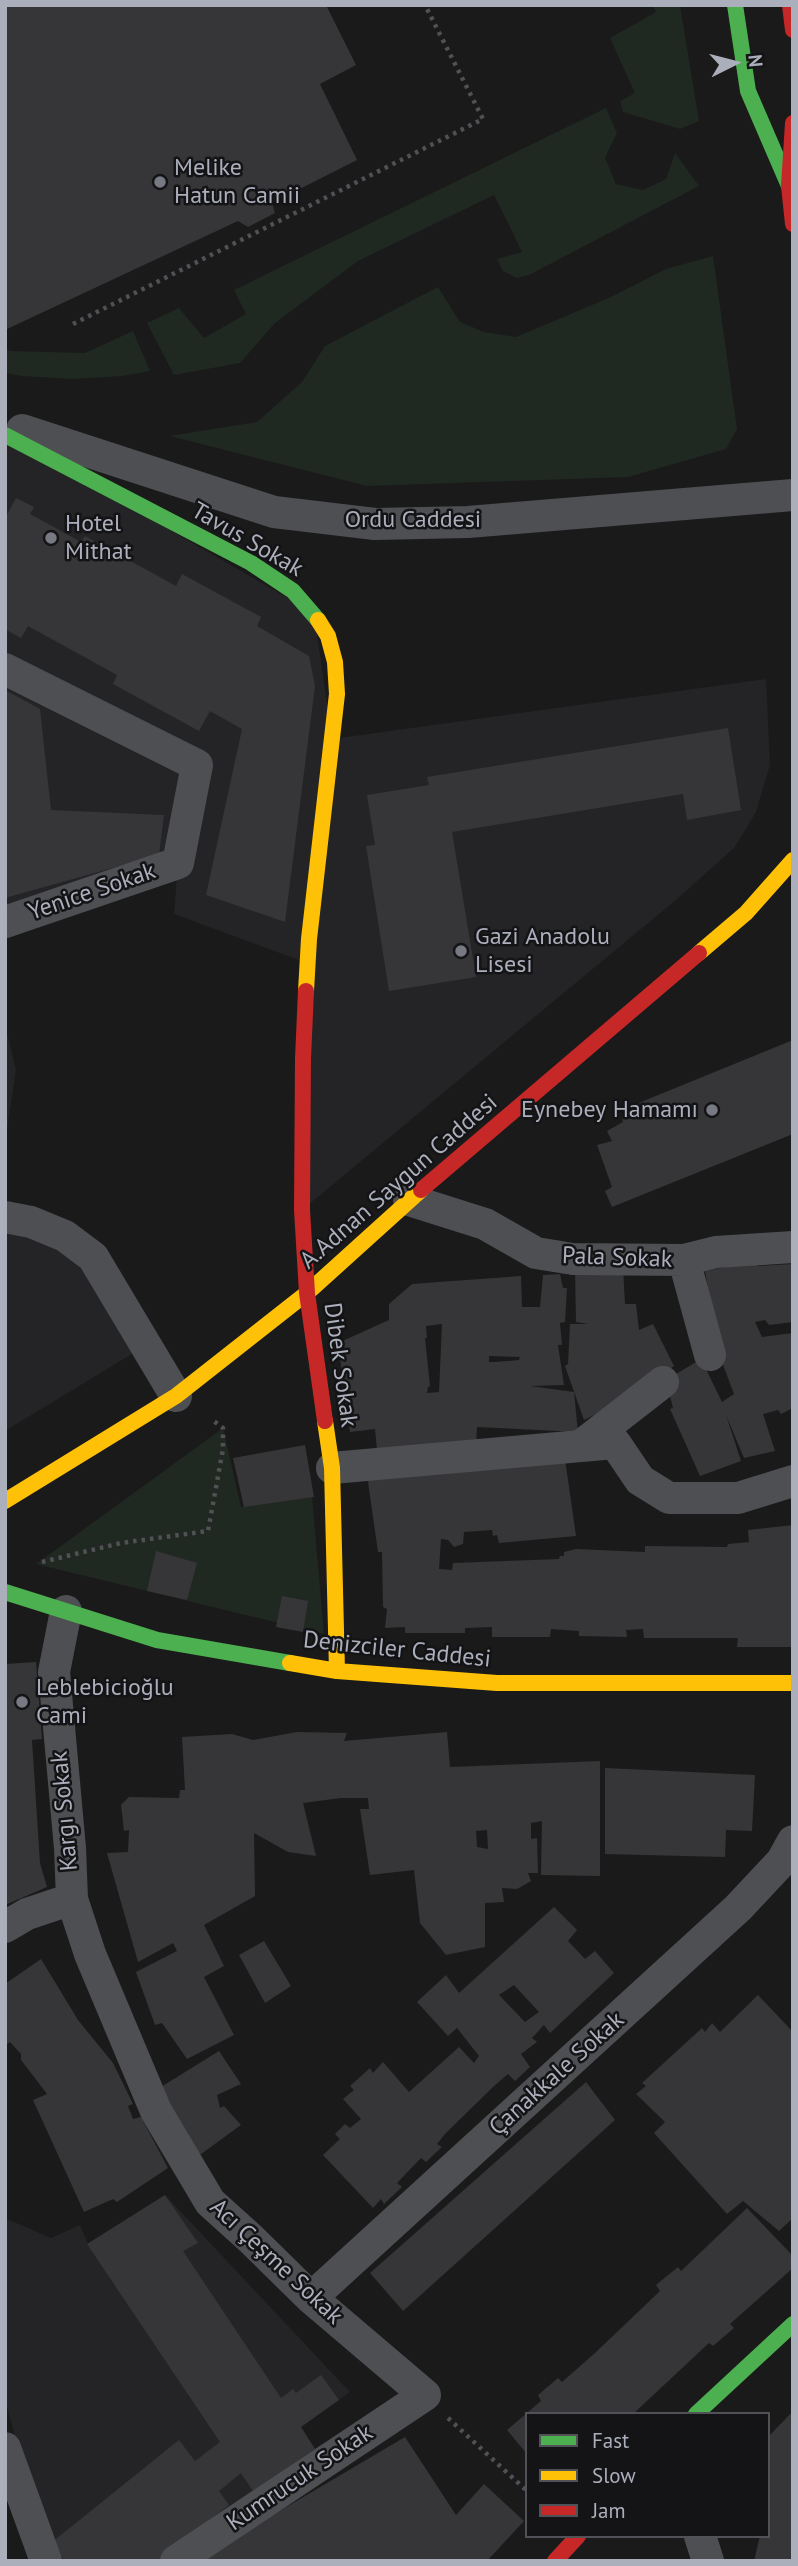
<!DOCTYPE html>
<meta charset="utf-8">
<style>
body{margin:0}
#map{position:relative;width:798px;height:2566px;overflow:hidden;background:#1a1a1a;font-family:"PT Sans",sans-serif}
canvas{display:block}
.frame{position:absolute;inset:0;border:7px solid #abaebb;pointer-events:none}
.legend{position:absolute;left:525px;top:2412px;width:245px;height:126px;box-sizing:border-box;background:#141416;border:2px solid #505258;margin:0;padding:9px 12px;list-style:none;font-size:21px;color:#abaebb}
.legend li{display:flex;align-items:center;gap:14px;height:35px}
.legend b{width:35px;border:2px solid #505258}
.north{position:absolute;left:700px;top:28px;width:70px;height:70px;-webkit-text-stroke:5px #141416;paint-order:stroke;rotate:84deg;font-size:19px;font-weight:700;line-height:28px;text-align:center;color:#abaebb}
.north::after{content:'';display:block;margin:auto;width:24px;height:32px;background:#abaebb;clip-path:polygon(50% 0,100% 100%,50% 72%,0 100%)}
</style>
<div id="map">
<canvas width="798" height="2566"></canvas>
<div class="frame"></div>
<ul class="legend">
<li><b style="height:9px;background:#4caf50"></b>Fast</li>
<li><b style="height:9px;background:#ffc107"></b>Slow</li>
<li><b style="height:9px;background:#c62828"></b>Jam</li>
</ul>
<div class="north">N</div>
</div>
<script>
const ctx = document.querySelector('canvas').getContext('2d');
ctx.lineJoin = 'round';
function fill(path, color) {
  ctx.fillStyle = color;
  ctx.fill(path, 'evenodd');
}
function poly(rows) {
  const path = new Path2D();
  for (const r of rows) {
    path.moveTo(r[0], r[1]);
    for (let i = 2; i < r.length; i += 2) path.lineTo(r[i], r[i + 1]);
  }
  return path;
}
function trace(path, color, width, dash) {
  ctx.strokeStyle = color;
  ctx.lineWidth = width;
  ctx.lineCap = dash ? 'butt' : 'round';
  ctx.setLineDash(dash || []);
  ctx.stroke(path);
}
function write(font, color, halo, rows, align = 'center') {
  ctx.font = font + ' "PT Sans",sans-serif';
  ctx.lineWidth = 5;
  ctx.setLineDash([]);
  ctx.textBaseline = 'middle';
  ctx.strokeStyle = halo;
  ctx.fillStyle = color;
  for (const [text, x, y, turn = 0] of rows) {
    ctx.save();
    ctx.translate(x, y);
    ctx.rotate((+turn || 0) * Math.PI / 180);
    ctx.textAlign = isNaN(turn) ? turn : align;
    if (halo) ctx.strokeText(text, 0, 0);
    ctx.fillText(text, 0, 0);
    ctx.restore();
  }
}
fill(poly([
 [5,435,314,613,332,739,766,679,770,765,756,812,734,848,677,899,302,1210,307,963,174,914,178,864,5,922],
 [5,1026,16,1069,5,1144],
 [5,1217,65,1236,145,1346,5,1431],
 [165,2195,350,2392,301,2427,315,2449,161,2561,56,2561,43,2536,5,2400,5,2218,51,2238,80,2225,88,2244]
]), '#242426');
fill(poly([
 [652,5,680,5,699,121,680,129,623,112,620,101,635,93,610,38,656,12],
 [606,108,617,133,605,158,616,184,643,190,666,179,675,153,699,186,529,275,517,278,503,271,497,259,522,252,494,195,358,261,275,323,240,363,174,375,147,323,179,308,204,338,246,314,234,290],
 [713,256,737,429,726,449,628,477,367,486,170,436,257,422,302,382,325,346,438,287,460,322,484,332,516,337,611,297,666,269],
 [133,331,150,371,122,376,73,379,22,376,5,373,5,349,11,351,85,353],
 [223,1428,241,1507,312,1497,324,1634,36,1564]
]), '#202822');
fill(poly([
 [5,5,326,5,356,65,320,84,357,160,272,203,275,213,248,227,238,221,7,329,5,325],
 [16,498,34,507,30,514,81,542,85,536,176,586,182,574,261,617,257,626,309,656,315,686,285,922,206,895,242,729,210,711,199,731,113,684,117,675,28,626,21,638,5,629,5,518],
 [5,690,40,709,51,810,164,815,159,855,5,898],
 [728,728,741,810,687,820,683,794,452,832,476,977,389,991,366,846,375,845,367,795,429,785,427,777],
 [793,1040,793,1134,612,1207,605,1191,612,1187,597,1145,612,1141,607,1131,623,1122,622,1118,641,1102],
 [756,1261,757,1266,793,1264,793,1322,769,1325,765,1320,755,1322,762,1337,793,1333,793,1408,781,1414,778,1410,763,1414,775,1451,744,1458,726,1415,741,1461,700,1476,670,1409,673,1408,666,1380,701,1359,722,1402,734,1394,719,1354,705,1271],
 [623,1267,625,1304,636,1304,639,1330,653,1324,674,1366,638,1394,584,1420,565,1366,568,1364,570,1324,588,1324,576,1322,575,1269],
 [560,1274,563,1288,567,1288,565,1322,560,1323,562,1345,558,1345,564,1385,530,1386,574,1392,578,1432,477,1427,476,1448,377,1450,375,1429,350,1432,338,1343,389,1320,389,1304,412,1284,521,1276,522,1307,540,1307,543,1275],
 [442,1324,439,1392,427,1393,428,1387,430,1386,425,1338,427,1338,426,1326],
 [489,1356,520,1357,519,1360,496,1362,489,1362],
 [305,1445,314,1497,244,1507,233,1458],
 [564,1452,576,1536,499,1543,497,1535,493,1536,492,1530,464,1532,463,1544,454,1547,448,1540,441,1539,439,1569,452,1570,453,1563,559,1559,560,1556,564,1556,564,1552,576,1549,645,1552,645,1546,727,1547,728,1544,749,1542,748,1530,793,1525,793,1647,737,1647,738,1638,644,1638,643,1629,626,1630,627,1637,579,1636,579,1631,551,1629,550,1637,492,1637,492,1627,465,1628,465,1633,405,1633,405,1627,385,1628,387,1609,383,1607,382,1552,378,1552,368,1482,376,1473],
 [156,1551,197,1563,187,1600,147,1591],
 [282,1596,308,1601,303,1632,276,1627],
 [36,1662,42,1739,32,1740,40,1863,47,1887,5,1905,5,1664],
 [297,1732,347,1733,344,1741,447,1732,450,1767,600,1761,600,1876,541,1875,542,1821,531,1823,531,1839,537,1838,538,1873,528,1873,531,1881,517,1889,502,1888,504,1902,485,1903,485,1947,446,1955,420,1923,414,1870,370,1875,360,1809,369,1809,368,1798,341,1798,303,1803,316,1856,288,1852,254,1833,255,1896,204,1925,224,1966,204,1977,234,2035,187,2059,162,2023,155,2025,136,1972,177,1951,173,1943,138,1962,107,1853,128,1852,129,1830,124,1831,121,1805,129,1797,179,1798,180,1790,185,1790,182,1737,232,1734,253,1740],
 [487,1830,488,1849,477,1847,476,1831],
 [605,1768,755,1775,752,1831,726,1830,725,1857,605,1854],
 [554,1907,577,1930,568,1941,585,1959,595,1951,614,1973,550,2033,544,2025,532,2038,537,2042,521,2054,530,2067,515,2081,508,2074,494,2086,445,2134,437,2144,442,2147,426,2162,421,2158,397,2183,402,2187,384,2204,381,2199,373,2208,323,2155,340,2139,335,2134,345,2124,350,2128,361,2119,343,2099,354,2090,350,2086,370,2068,373,2073,383,2062,409,2092,459,2047,474,2063,479,2056,457,2028,448,2036,417,2002,446,1975,459,1993],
 [514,1985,539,2012,525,2022,499,1995],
 [264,1941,291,1986,265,2003,239,1955],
 [41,1959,78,2020,113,2063,133,2104,128,2106,133,2119,141,2117,168,2168,117,2202,113,2199,84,2212,33,2100,47,2094,21,2060,21,2054,10,2042,5,2045,5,1984],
 [758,1995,793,2032,793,2218,779,2231,743,2201,727,2214,654,2133,665,2122,636,2094,646,2086,642,2083,702,2028,705,2032,712,2023,720,2032],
 [219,2051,241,2084,217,2095,220,2108,224,2106,241,2125,197,2157,161,2087],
 [586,2082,615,2120,403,2311,370,2273],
 [165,2195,198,2243,183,2251,281,2398,293,2389,296,2393,321,2375,339,2400,301,2427,315,2449,253,2491,241,2473,219,2491,229,2505,157,2561,65,2561,51,2543,179,2440,195,2461,220,2442,87,2244],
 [747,2208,793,2256,793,2268,730,2324,734,2328,713,2346,709,2343,633,2414,527,2414,527,2454,507,2430,541,2401,538,2395,558,2378,562,2382,595,2353,660,2291,656,2285,678,2267,681,2271],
 [793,2411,793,2561,754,2561,760,2536,768,2536,768,2437],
 [405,2437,456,2515,484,2484,524,2521,487,2561,195,2561]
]), '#363638');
trace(poly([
 [73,324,483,119,425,5],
 [42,1562,121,1543,208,1531,223,1449,223,1428,211,1419],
 [448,2418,527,2491]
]), '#505055', 4.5, [3.5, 5]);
trace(poly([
 [22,430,274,512,375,524,468,522,793,495],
 [5,669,197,765,178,863,5,922],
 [409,1200,485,1224,536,1253,573,1259,684,1260,716,1252,793,1247],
 [5,1217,31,1222,65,1236,93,1257,176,1396],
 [684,1260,710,1355],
 [582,1445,663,1382],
 [332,1468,615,1443,640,1480,669,1498,738,1498,793,1481],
 [66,1611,54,1672,70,1848,72,1899,90,1954,156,2111,210,2202,251,2239,311,2298,425,2395,176,2561],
 [5,1927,27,1914,72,1899],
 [311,2298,738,1908,782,1861,793,1841],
 [5,2448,46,2561],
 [700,2536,708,2561]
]), '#4e4f53', 32);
trace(poly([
 [735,5,748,91,789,186],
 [5,435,251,563,293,591,318,620],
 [5,1592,157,1640,290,1663],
 [696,2414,793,2324]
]), '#4caf50', 16);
trace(poly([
 [699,953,746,913,793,860],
 [306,991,309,939,337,694,335,662,328,636,318,620],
 [325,1421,332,1468,337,1671],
 [5,1501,176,1396,307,1293,421,1190],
 [290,1663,337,1671,497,1683,793,1683]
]), '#ffc107', 16);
trace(poly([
 [790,5,793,30],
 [793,123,789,186,793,224],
 [306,991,303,1058,302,1210,307,1293,325,1421],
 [421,1190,699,953],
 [555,2561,578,2536]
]), '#c62828', 16);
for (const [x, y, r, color] of [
 [160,182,7,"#787a83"],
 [51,538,7,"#787a83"],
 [461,951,7,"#787a83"],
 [712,1110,7,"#787a83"],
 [22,1702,7,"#787a83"]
]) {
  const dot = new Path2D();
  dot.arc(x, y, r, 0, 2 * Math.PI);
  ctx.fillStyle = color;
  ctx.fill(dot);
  trace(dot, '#141416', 2.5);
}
write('24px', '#abaebb', '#141416', [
 ["Melike",174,168],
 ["Hatun Camii",174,196],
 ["Hotel",65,524],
 ["Mithat",65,552],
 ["Gazi Anadolu",475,937],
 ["Lisesi",475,965],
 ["Eynebey Hamamı",698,1110,"right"],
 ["Leblebicioğlu",36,1688],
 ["Cami",36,1716]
], 'left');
write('24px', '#abaebb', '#141416', [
 ["Ordu Caddesi",413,520],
 ["Tavus Sokak",247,540,30],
 ["Yenice Sokak",92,892,-19],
 ["A.Adnan Saygun Caddesi",399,1182,-41],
 ["Pala Sokak",617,1258,2],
 ["Dibek Sokak",340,1365,82],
 ["Denizciler Caddesi",397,1650,6],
 ["Kargı Sokak",65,1811,-95],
 ["Çanakkale Sokak",557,2074,-42],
 ["Acı Çeşme Sokak",276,2262,43],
 ["Kumrucuk Sokak",300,2478,-34]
]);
</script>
